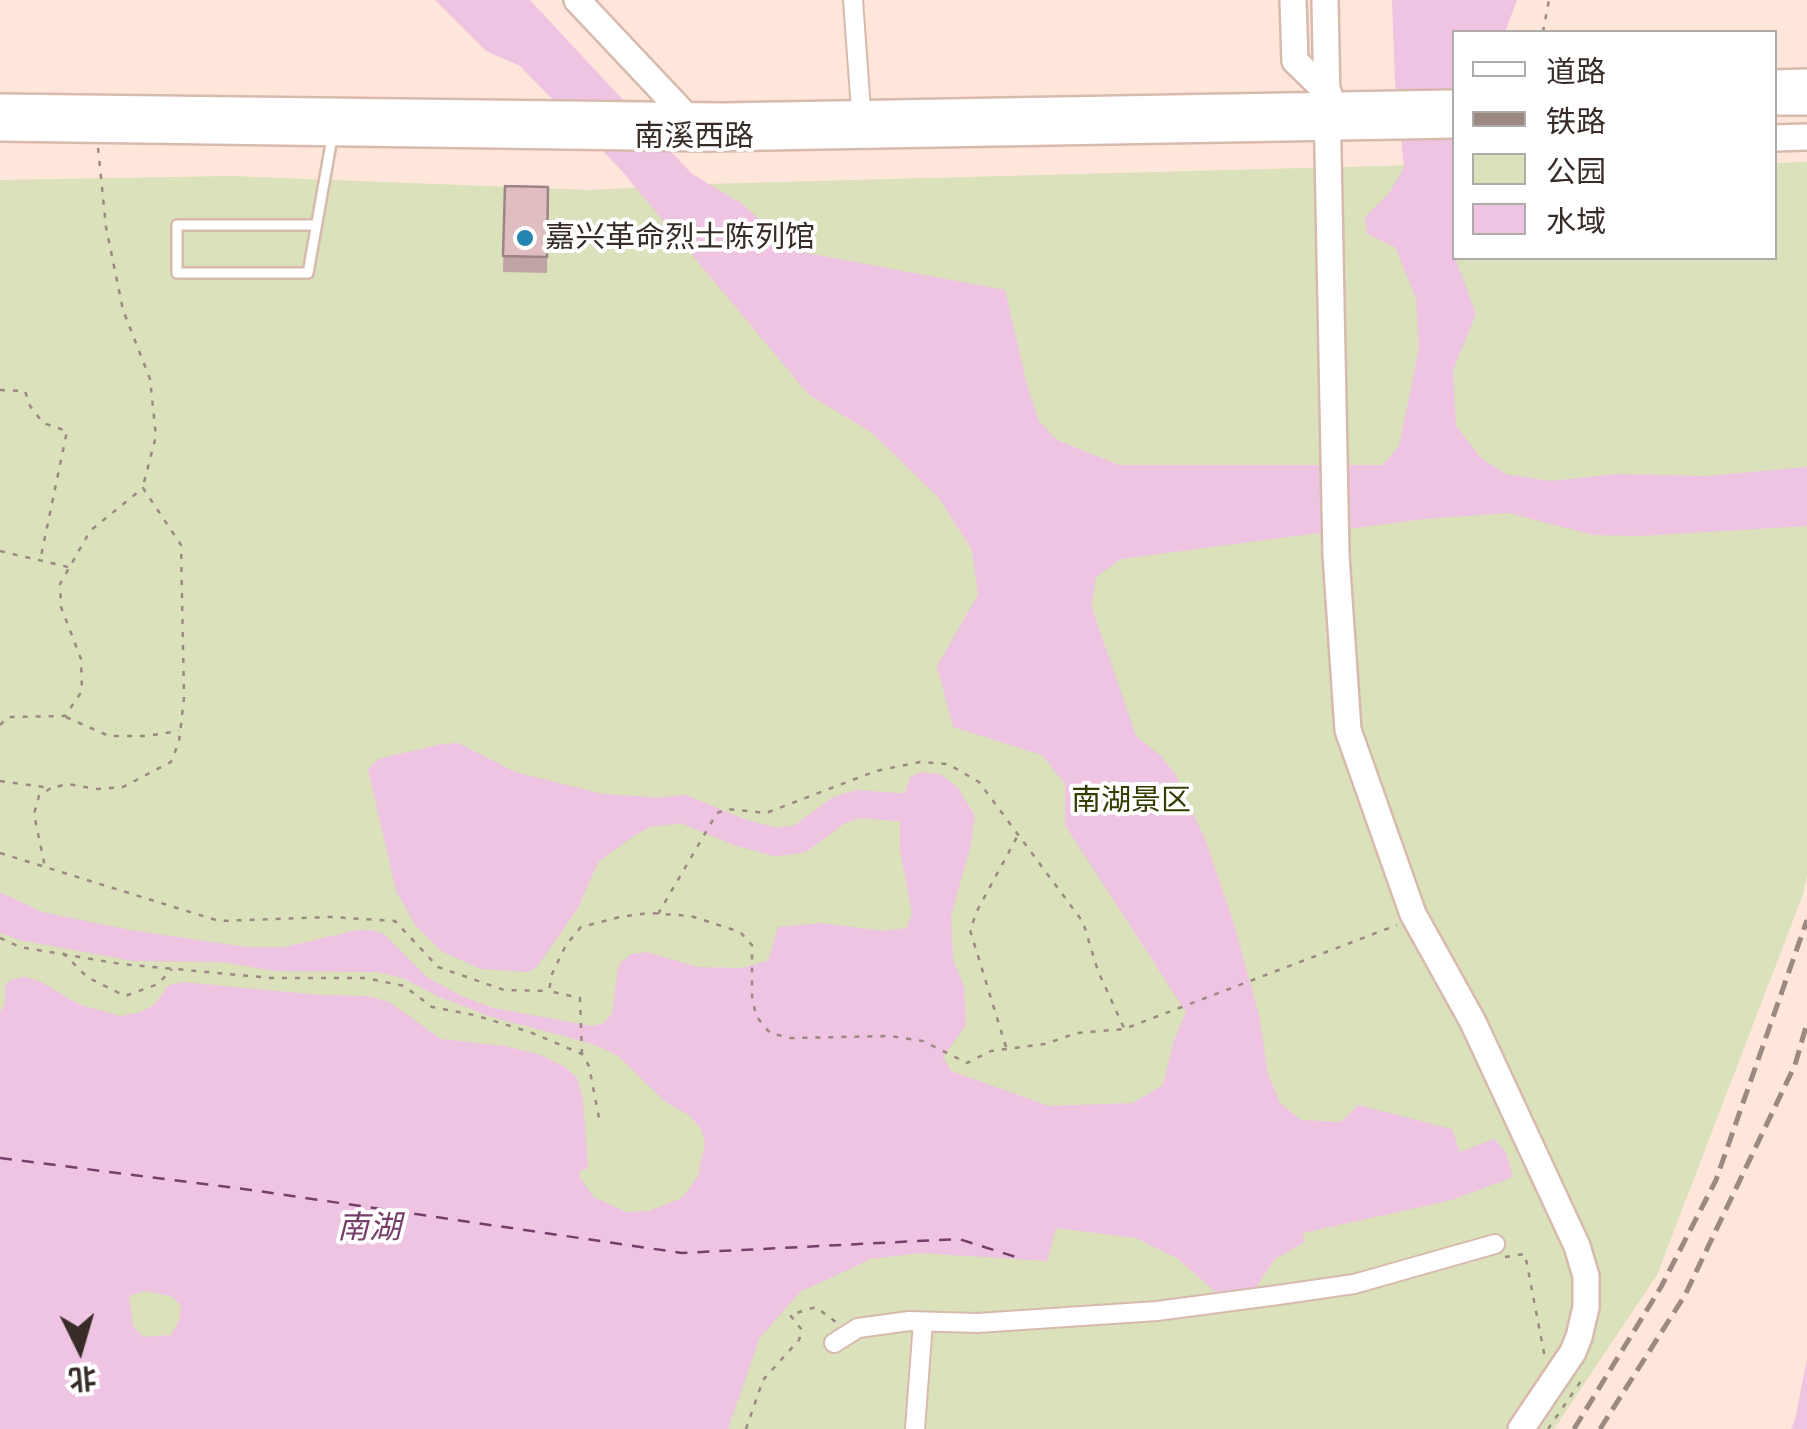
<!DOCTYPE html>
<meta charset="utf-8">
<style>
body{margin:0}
#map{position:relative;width:1807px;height:1429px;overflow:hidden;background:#ffe6db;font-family:Quicksand,"Noto Sans SC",sans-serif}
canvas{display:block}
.legend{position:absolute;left:1452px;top:30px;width:325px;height:230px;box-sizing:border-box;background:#fff;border:2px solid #afaba9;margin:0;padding:12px 18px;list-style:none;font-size:30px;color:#372c27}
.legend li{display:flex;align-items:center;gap:20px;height:50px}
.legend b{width:50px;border:2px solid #afaba9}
.north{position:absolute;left:30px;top:1299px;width:100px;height:100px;-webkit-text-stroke:8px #fff;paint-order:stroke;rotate:175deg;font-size:28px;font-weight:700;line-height:40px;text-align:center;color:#372c27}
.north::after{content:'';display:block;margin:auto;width:35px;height:45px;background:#372c27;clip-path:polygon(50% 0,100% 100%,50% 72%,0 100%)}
</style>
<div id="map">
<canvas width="1807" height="1429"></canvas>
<ul class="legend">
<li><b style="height:12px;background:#fff"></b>道路</li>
<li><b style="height:12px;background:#9c8a82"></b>铁路</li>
<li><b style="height:28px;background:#dae1bb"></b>公园</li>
<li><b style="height:28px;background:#efc3e2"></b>水域</li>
</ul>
<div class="north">北</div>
</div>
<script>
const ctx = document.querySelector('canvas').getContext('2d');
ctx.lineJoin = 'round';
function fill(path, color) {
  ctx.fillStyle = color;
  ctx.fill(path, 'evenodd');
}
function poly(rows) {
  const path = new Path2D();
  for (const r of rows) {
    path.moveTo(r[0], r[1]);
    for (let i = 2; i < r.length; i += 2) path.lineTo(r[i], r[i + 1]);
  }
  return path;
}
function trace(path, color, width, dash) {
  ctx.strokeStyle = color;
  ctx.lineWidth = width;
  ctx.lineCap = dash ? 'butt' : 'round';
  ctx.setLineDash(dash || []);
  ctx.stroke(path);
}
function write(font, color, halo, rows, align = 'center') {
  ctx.font = font + ' Quicksand,"Noto Sans SC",sans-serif';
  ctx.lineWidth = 8;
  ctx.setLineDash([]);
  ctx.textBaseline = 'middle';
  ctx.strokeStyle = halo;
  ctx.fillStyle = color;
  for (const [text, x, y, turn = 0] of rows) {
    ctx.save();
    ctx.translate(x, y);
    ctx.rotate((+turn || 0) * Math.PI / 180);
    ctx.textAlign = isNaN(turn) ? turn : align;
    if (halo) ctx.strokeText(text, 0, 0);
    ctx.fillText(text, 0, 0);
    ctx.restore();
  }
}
fill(poly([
 [1807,162,1807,876,1802,897,1657,1275,1554,1429,0,1429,0,180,231,176,589,190,704,184,1454,164,1454,258,1774,258,1775,163]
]), '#dae1bb');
fill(poly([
 [435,0,530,0,692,174,741,203,796,251,1005,290,1028,389,1039,421,1057,440,1119,465,1383,465,1399,446,1419,348,1416,298,1395,247,1367,234,1365,217,1390,192,1404,167,1395,82,1392,0,1517,0,1505,32,1454,32,1452,249,1476,314,1453,370,1456,426,1482,459,1506,474,1550,481,1617,474,1706,476,1807,467,1807,526,1639,536,1594,535,1508,513,1424,519,1121,559,1096,577,1091,605,1136,736,1161,756,1175,774,1207,844,1234,924,1259,1015,1268,1074,1280,1103,1301,1120,1341,1122,1358,1105,1452,1129,1460,1152,1494,1139,1506,1152,1513,1177,1452,1200,1303,1233,1305,1242,1275,1259,1254,1290,1219,1295,1177,1258,1136,1238,1056,1228,1047,1261,919,1253,871,1259,800,1292,759,1339,728,1429,0,1429,0,1013,5,1003,5,986,10,980,25,977,41,982,78,1004,120,1016,141,1012,154,1005,169,985,183,982,320,995,368,996,389,1002,441,1039,505,1046,541,1055,565,1067,577,1078,583,1099,588,1168,580,1171,579,1177,594,1197,626,1212,649,1211,682,1198,698,1176,705,1143,701,1129,689,1115,667,1103,618,1056,593,1044,492,1017,437,996,403,978,377,972,274,971,222,962,133,961,20,940,0,933,0,892,42,912,130,930,246,947,285,947,357,930,371,930,384,934,428,978,462,996,493,1008,592,1026,604,1023,612,1013,618,970,621,962,632,954,646,952,698,967,740,968,768,961,778,927,821,923,884,931,907,928,912,913,900,850,900,809,910,777,921,772,942,775,958,788,975,816,970,848,951,916,953,959,964,987,966,1025,943,1057,951,1071,1049,1106,1133,1103,1163,1085,1173,1043,1186,1012,1065,825,1065,784,1042,755,953,727,937,666,978,595,972,550,938,497,871,432,809,395,621,170,520,66,486,51],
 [145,1291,171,1296,181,1305,179,1320,171,1335,144,1337,133,1326,129,1296],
 [458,743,515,772,603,794,665,798,671,816,635,835,598,862,578,908,536,968,528,972,481,969,441,951,416,926,396,891,368,769,378,759,442,744],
 [1807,1359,1807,1429,1791,1429,1795,1420]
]), '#efc3e2');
trace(poly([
 [631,815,683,809,739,832,776,842,800,839,839,810,859,804,936,810]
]), '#efc3e2', 28);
trace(poly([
 [0,1158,251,1190,682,1253,959,1239,1022,1259]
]), '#763f69', 2.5, [12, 10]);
const lane = poly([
 [316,225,177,225,177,273,308,273,332,138]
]);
const street = poly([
 [853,0,862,124],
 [834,1343,858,1328,909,1321,977,1323,1157,1311,1278,1295,1354,1284,1495,1244],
 [915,1429,923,1322]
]);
const secondary = poly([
 [577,0,690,120],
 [1293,0,1295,61,1329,94],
 [1325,0,1336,555,1348,730,1413,914,1473,1022,1577,1246,1586,1276,1586,1307,1579,1337,1573,1352,1521,1429],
 [1774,83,1807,82],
 [1774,102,1807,102],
 [0,107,723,116,1454,103],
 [0,128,708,138,1454,125],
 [1774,138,1807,137]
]);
trace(lane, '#d7baad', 14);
trace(street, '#d7baad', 22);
trace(secondary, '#d7baad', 30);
trace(poly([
 [1543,32,1549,0],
 [98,148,106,227,123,310,150,379,156,436,143,486],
 [0,390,25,391,30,406,43,423,67,431,40,561],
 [0,551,68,567],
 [66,717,109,736,147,736,179,731],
 [0,725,8,717,65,716,82,691,81,659,61,607,60,584,90,531,143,488,181,545,184,698,179,742,171,762,123,787,96,789,68,784,51,788],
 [0,781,51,788,39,796,34,814,45,867],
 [0,853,219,921,331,917,395,921,438,967,504,990,549,991],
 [658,914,717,813,728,809,766,813,876,771,920,762,948,764,979,782,1083,922,1098,971,1124,1028],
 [0,938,20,947,121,964,271,978,366,978,404,986,432,1007,474,1015,530,1032,582,1054,589,1066,599,1118],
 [63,953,87,977,125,996,158,984,172,969],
 [1006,1047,970,930,978,909,1017,837],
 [582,1054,580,998,549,991,552,974,566,945,581,927,620,917,649,913,691,916,740,932,752,945,752,996,756,1016,770,1033,790,1038,890,1036,923,1041,967,1063,991,1051,1045,1044,1077,1033,1124,1029,1397,925],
 [1505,1257,1525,1254,1545,1358],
 [746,1429,763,1380,799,1340,802,1330,790,1315,816,1307,837,1323],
 [1548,1429,1581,1381]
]), '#9b8981', 2.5, [5, 8]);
trace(lane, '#fff', 9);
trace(street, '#fff', 18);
trace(secondary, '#fff', 25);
trace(poly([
 [1574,1429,1661,1287,1716,1180,1807,920],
 [1600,1429,1685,1295,1795,1065,1807,1023]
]), '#9c8a82', 5, [15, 8]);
fill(poly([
 [505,186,548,187,547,273,503,272]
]), '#c0a3a5');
const building = poly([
 [505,186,548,187,547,257,503,256,505,186]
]);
fill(building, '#dfbdc0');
trace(building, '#9c8486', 2.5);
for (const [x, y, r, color] of [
 [525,238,10,"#2585b1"]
]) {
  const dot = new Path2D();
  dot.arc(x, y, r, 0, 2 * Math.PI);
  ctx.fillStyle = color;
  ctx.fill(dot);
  trace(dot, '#fff', 4);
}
write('30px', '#372c27', '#fff', [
 ["南溪西路",694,137]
]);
write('30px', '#372c27', '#fff', [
 ["嘉兴革命烈士陈列馆",545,238]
], 'left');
write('30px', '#363b00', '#fff', [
 ["南湖景区",1131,801]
]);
write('italic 32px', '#763f69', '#fff', [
 ["南湖",369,1228]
]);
</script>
